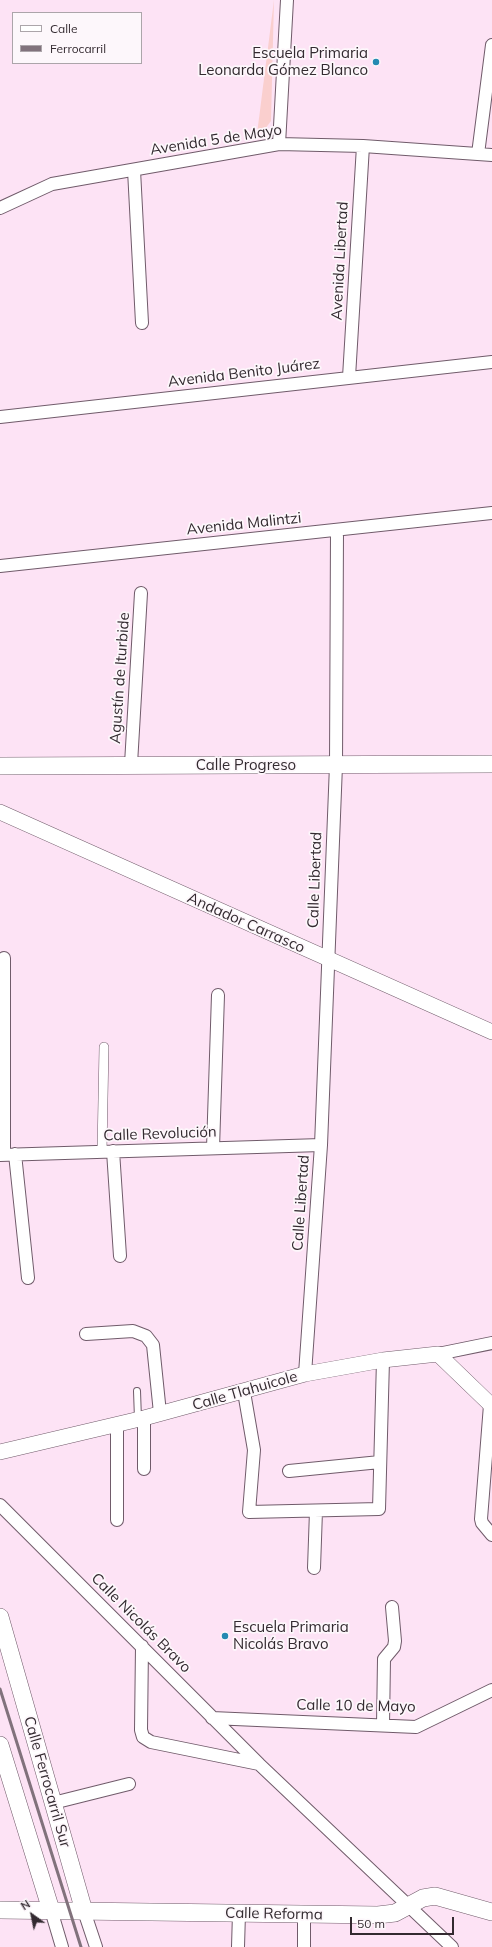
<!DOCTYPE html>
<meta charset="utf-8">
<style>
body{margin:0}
#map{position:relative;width:492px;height:1947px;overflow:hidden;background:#fde3f5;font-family:Mulish,sans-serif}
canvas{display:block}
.legend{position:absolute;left:12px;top:12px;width:130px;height:52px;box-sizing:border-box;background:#fdf7fb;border:1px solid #aca5aa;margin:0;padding:5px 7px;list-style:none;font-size:12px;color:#332a30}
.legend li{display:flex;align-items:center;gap:8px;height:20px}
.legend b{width:20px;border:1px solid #aca5aa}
.north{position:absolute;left:12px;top:1895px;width:40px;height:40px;-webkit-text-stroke:3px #fdf7fb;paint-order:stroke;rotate:327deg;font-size:11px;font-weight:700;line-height:16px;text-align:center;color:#332a30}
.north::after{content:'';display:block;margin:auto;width:14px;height:18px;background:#332a30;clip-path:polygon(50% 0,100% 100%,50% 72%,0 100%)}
.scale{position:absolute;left:350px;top:1917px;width:104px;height:18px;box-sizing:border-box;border:2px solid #332a30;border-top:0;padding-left:5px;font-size:12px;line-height:14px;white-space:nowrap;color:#332a30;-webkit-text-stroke:3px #fdf7fb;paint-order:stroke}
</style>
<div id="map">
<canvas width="492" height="1947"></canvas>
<ul class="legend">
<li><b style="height:5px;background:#fff"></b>Calle</li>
<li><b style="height:5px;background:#81727c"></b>Ferrocarril</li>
</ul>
<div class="north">N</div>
<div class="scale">50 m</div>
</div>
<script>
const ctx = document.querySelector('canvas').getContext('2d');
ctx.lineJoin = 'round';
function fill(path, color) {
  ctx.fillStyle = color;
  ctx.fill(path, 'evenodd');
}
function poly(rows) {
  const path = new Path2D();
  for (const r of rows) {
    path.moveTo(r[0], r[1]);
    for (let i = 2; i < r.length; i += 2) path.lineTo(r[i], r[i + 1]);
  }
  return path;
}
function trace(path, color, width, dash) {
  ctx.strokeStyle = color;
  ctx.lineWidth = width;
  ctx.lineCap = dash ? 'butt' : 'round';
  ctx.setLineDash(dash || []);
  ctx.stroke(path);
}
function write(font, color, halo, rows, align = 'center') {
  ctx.font = font + ' Mulish,sans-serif';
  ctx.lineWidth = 3.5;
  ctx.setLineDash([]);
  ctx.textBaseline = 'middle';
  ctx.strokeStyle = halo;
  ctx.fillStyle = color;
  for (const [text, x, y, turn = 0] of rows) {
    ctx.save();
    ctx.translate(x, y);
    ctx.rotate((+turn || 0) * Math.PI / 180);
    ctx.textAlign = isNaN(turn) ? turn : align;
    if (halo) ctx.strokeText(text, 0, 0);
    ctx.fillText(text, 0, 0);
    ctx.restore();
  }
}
fill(poly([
 [274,0,271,121,262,133,257,134]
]), '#facfce');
const service = poly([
 [137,1391,138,1419]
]);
const pedestrian = poly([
 [102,1151,104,1047]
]);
const minor = poly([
 [279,144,287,0],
 [478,154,492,45],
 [134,170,142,323],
 [0,208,52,184,279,144,363,146,492,155],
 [349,377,363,146],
 [0,417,492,362],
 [0,566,492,513],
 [131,764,141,593],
 [4,958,4,1154],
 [213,1148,218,995],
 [113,1151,120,1256],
 [15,1154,28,1278],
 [0,1155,321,1145],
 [86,1334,133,1331,146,1336,153,1345,160,1413],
 [438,1354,492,1343],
 [305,1374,321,1145,336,765,337,530],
 [244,1392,254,1450,249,1512,379,1509,383,1360],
 [490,1405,481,1519,482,1523,492,1535],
 [117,1424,117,1520],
 [144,1469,144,1418],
 [289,1471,380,1462],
 [0,1505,259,1764,452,1947],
 [314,1568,316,1511],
 [142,1646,141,1730,143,1737,151,1742,259,1764],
 [212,1718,416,1727,492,1690],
 [383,1725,384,1659,394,1647,395,1641,392,1607],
 [53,1803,129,1784],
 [51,1910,62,1947],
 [84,1911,96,1947],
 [304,1914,304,1947],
 [238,1947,239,1913]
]);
const tertiary = poly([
 [0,812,492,1032],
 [0,1452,144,1418,305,1374,383,1360,438,1354,492,1406]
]);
const secondary = poly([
 [0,766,492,764],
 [0,1617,84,1911],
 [0,1745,51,1910],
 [0,1910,378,1915,395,1913,423,1898,435,1896,492,1912]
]);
trace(service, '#705b6a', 8);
trace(pedestrian, '#705b6a', 10);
trace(minor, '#705b6a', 14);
trace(tertiary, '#705b6a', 16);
trace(secondary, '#705b6a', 18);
trace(service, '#fff', 6);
trace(pedestrian, '#fff', 9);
trace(minor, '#fff', 12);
trace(tertiary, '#fff', 15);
trace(secondary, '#fff', 17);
trace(poly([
 [0,1689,81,1947]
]), '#81727c', 3);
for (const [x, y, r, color] of [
 [376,62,4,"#238ab2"],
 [225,1636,4,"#238ab2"]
]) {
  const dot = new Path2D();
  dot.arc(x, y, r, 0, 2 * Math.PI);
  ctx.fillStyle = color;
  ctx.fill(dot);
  trace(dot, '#fdf7fb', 1.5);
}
write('15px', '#332a30', '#fdf7fb', [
 ["Escuela Primaria",368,53],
 ["Leonarda Gómez Blanco",368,70],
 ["Escuela Primaria",233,1627,"left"],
 ["Nicolás Bravo",233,1644,"left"]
], 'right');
write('15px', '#332a30', '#fdf7fb', [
 ["Avenida 5 de Mayo",216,140,-9],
 ["Avenida Libertad",340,261,-87],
 ["Avenida Benito Juárez",244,373,-7],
 ["Avenida Malintzi",244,524,-6],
 ["Agustín de Iturbide",120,678,-86],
 ["Calle Progreso",246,765],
 ["Calle Libertad",315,880,-88],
 ["Andador Carrasco",246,923,24],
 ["Calle Revolución",160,1134,-2],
 ["Calle Libertad",301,1203,-86],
 ["Calle Tlahuicole",245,1391,-16],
 ["Calle Nicolás Bravo",141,1623,45],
 ["Calle 10 de Mayo",356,1706,1],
 ["Calle Ferrocarril Sur",47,1782,74],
 ["Calle Reforma",274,1914,1]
]);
</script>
